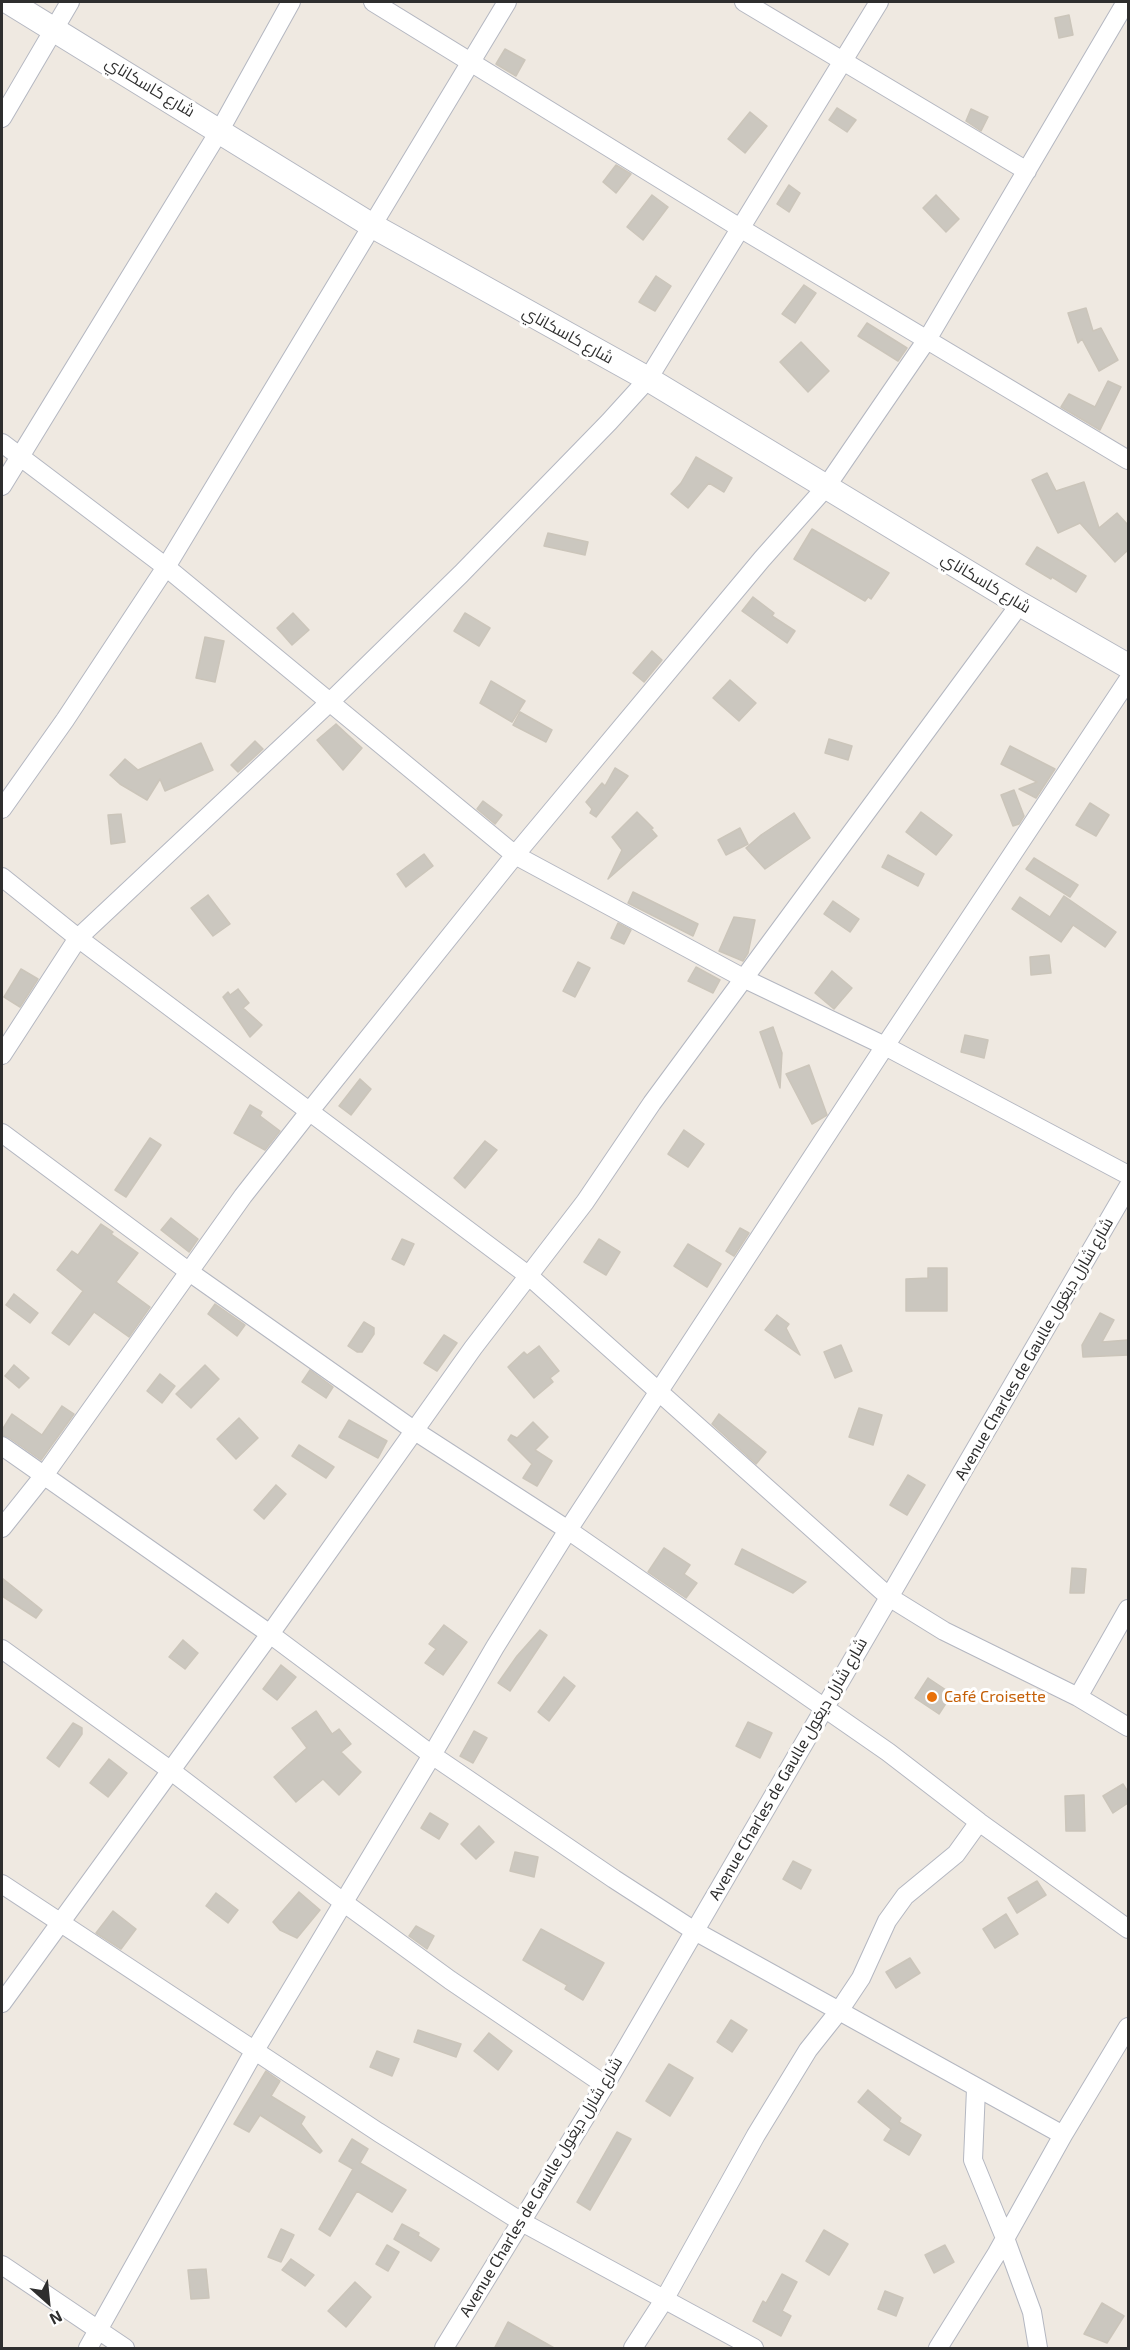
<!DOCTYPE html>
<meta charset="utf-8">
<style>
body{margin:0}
#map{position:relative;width:1130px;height:2350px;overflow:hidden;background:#efe9e1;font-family:"Exo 2",sans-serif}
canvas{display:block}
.frame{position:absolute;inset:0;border:3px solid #2e2e2e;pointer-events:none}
.north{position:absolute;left:18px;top:2272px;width:60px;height:60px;-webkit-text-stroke:4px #fff;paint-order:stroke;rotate:153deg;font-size:16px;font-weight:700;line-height:24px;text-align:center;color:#2e2e2e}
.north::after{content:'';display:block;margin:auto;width:21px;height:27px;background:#2e2e2e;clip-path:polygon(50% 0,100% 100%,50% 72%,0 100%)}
</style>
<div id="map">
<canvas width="1130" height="2350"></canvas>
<div class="frame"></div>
<div class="north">N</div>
</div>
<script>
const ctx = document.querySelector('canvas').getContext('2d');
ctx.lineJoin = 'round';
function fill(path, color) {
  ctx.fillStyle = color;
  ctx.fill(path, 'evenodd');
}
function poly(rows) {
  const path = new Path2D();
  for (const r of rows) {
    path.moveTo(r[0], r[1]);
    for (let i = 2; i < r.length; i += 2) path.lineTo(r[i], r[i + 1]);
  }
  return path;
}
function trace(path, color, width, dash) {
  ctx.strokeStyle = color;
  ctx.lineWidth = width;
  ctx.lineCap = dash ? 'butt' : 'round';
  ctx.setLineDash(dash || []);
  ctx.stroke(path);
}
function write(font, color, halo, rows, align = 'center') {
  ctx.font = font + ' "Exo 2",Cairo,sans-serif';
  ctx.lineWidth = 6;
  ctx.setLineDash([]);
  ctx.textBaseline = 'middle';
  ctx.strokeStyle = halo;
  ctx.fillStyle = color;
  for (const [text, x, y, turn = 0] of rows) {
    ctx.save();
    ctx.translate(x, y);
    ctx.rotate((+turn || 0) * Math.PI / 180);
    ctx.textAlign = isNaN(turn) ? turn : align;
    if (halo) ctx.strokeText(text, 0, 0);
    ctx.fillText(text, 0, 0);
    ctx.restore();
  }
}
const building = poly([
 [1069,15,1073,35,1059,38,1055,18,1069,15],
 [505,49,525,60,516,76,496,64,505,49],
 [837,108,856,120,847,132,829,120,837,108],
 [971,109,988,117,981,131,966,121,971,109],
 [750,112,767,126,745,153,728,139,750,112],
 [616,165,631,174,616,193,603,182,616,165],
 [789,185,800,193,789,212,777,204,789,185],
 [652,195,668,207,643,240,627,227,652,195],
 [936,195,959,219,946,232,923,208,936,195],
 [656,276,671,286,655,311,639,302,656,276],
 [804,285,816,293,795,323,782,314,804,285],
 [1086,308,1093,331,1101,328,1118,360,1099,371,1082,339,1078,343,1068,313,1086,308],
 [867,323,907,348,898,361,858,336,867,323],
 [801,342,829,371,808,392,780,362,801,342],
 [1108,381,1121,387,1100,430,1061,407,1069,394,1095,407,1108,381],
 [696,457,732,478,724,492,709,483,688,508,671,494,681,483,696,457],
 [1047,473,1056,491,1084,482,1099,528,1117,513,1128,525,1128,550,1115,562,1080,523,1058,533,1032,480,1047,473],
 [812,529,889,573,871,599,868,597,865,601,794,559,812,529],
 [548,533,588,542,585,555,544,546,548,533],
 [1037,547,1086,576,1076,592,1052,577,1051,579,1026,564,1037,547],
 [753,597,774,613,772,616,795,631,787,643,742,611,753,597],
 [293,613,309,630,292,645,277,628,293,613],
 [465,613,490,628,479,646,454,631,465,613],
 [205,637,224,641,215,682,196,678,205,637],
 [652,651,662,660,644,682,633,673,652,651],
 [730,680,756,703,739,721,713,698,730,680],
 [491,681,525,701,512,722,480,703,491,681],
 [520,712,552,730,546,742,513,725,520,712],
 [336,724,362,748,343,770,317,740,336,724],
 [829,739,852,746,848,760,825,753,829,739],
 [255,741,263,749,238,772,231,765,255,741],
 [201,743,213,770,165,791,160,779,147,800,120,784,110,775,125,759,138,770,201,743],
 [1010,746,1055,769,1036,798,1019,789,1037,782,1001,764,1010,746],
 [615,768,628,776,596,817,590,813,592,809,586,802,602,783,605,786,615,768],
 [1014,790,1024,816,1019,824,1013,826,1001,795,1014,790],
 [483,801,502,815,495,824,477,809,483,801],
 [1090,803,1109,815,1096,836,1076,825,1090,803],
 [637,812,653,828,651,829,657,836,608,879,622,850,612,837,637,812],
 [921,812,952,835,936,855,906,832,921,812],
 [794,813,810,838,765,869,746,848,761,835,794,813],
 [121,814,125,842,111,844,108,815,121,814],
 [740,828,748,844,726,855,718,840,740,828],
 [424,854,433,866,406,887,397,874,424,854],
 [888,855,924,874,918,886,882,867,888,855],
 [1034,858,1078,885,1070,897,1026,869,1034,858],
 [633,892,698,924,693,936,628,903,633,892],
 [208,895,230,924,213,936,191,908,208,895],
 [1064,896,1116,932,1105,947,1073,925,1061,942,1012,909,1020,897,1050,917,1064,896],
 [833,901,859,919,850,932,824,914,833,901],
 [734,917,755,920,748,953,743,961,719,951,734,917],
 [618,923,631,930,624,944,611,938,618,923],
 [1049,955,1051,973,1031,975,1030,957,1049,955],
 [578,962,590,968,575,997,563,991,578,962],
 [696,967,720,980,713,993,688,981,696,967],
 [21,969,38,979,20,1007,4,997,21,969],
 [832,971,852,988,834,1009,815,993,832,971],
 [238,989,249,1003,243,1008,262,1025,250,1037,223,997,228,992,230,995,238,989],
 [773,1027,782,1053,780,1088,760,1032,773,1027],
 [965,1035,988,1040,984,1058,961,1052,965,1035],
 [809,1065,827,1115,812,1124,786,1074,809,1065],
 [360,1079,371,1089,351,1115,339,1106,360,1079],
 [250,1105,262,1112,260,1116,280,1131,265,1150,234,1133,250,1105],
 [684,1130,704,1144,688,1167,668,1154,684,1130],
 [150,1138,161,1145,126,1197,115,1190,150,1138],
 [485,1141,497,1150,465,1188,454,1178,485,1141],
 [171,1218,198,1239,189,1252,161,1230,171,1218],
 [101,1224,113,1232,111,1234,138,1253,116,1282,150,1307,129,1337,94,1312,69,1345,52,1333,83,1291,57,1270,72,1251,78,1255,101,1224],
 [740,1228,749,1233,734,1256,726,1251,740,1228],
 [402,1239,414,1244,404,1265,392,1259,402,1239],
 [599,1239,620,1252,606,1275,584,1262,599,1239],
 [688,1244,721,1264,707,1287,674,1266,688,1244],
 [928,1268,947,1268,947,1311,906,1311,906,1279,928,1278,928,1268],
 [14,1294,38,1313,30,1323,6,1305,14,1294],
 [215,1304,245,1325,237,1336,208,1314,215,1304],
 [1100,1313,1114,1320,1102,1342,1128,1340,1128,1355,1083,1357,1082,1345,1100,1313],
 [777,1315,789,1324,786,1328,800,1355,765,1330,777,1315],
 [364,1322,374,1328,374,1334,362,1352,357,1352,348,1346,364,1322],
 [444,1335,457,1343,437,1371,424,1363,444,1335],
 [841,1345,852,1371,835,1378,824,1352,841,1345],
 [539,1346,559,1371,550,1378,553,1382,534,1398,508,1367,524,1352,527,1355,539,1346],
 [14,1365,29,1378,19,1388,5,1376,14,1365],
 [205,1365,219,1379,191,1408,176,1394,205,1365],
 [310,1370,333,1387,326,1398,302,1382,310,1370],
 [160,1374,175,1386,162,1403,147,1391,160,1374],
 [62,1406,74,1414,41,1460,8,1437,2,1435,2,1430,12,1414,42,1435,62,1406],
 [859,1408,882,1415,873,1445,849,1437,859,1408],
 [719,1414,766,1452,756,1464,712,1424,719,1414],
 [239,1418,258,1438,236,1459,217,1439,239,1418],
 [349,1420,387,1441,378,1458,339,1437,349,1420],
 [533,1422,548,1437,535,1450,552,1461,537,1486,523,1478,532,1464,508,1440,511,1435,517,1438,533,1422],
 [299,1445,334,1467,326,1478,292,1456,299,1445],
 [908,1475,925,1485,907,1515,890,1505,908,1475],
 [276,1485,286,1494,264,1519,254,1510,276,1485],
 [664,1548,690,1565,684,1574,697,1583,686,1598,648,1572,664,1548],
 [742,1549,806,1582,793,1593,735,1564,742,1549],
 [1072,1568,1086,1569,1084,1593,1070,1593,1072,1568],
 [2,1578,42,1610,36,1618,2,1596,2,1578],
 [444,1625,467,1642,443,1675,425,1663,436,1649,429,1644,444,1625],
 [540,1630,547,1635,510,1691,498,1683,517,1656,540,1630],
 [183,1640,198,1653,185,1669,169,1657,183,1640],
 [281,1665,296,1677,277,1700,263,1689,281,1665],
 [564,1677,575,1686,549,1721,538,1712,564,1677],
 [928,1678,952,1694,939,1714,915,1698,928,1678],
 [316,1711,332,1734,339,1729,351,1744,341,1752,361,1772,339,1795,323,1779,296,1802,274,1777,307,1748,292,1728,316,1711],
 [748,1722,772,1733,760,1758,736,1746,748,1722],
 [73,1723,82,1728,82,1734,59,1767,47,1758,73,1723],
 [474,1731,487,1738,473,1763,460,1756,474,1731],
 [109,1759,127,1773,108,1797,90,1783,109,1759],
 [1123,1784,1128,1792,1128,1803,1113,1813,1103,1796,1123,1784],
 [1084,1795,1085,1831,1066,1831,1065,1796,1084,1795],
 [430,1813,448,1824,439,1839,421,1828,430,1813],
 [479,1826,494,1842,476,1859,461,1844,479,1826],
 [515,1852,538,1857,534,1877,510,1871,515,1852],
 [793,1861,811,1870,801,1889,783,1879,793,1861],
 [1037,1881,1046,1895,1017,1913,1008,1898,1037,1881],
 [299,1892,320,1910,297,1938,280,1930,273,1922,299,1892],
 [216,1893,238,1910,228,1923,206,1906,216,1893],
 [113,1911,136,1929,121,1949,96,1933,113,1911],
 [1006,1914,1018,1934,995,1948,983,1929,1006,1914],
 [416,1926,434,1936,427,1949,409,1936,416,1926],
 [541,1929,604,1963,583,2000,565,1989,567,1985,523,1960,541,1929],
 [910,1958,920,1973,896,1988,886,1972,910,1958],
 [731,2020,747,2030,732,2052,717,2042,731,2020],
 [418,2030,461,2044,456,2057,414,2042,418,2030],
 [489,2033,512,2051,498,2070,474,2051,489,2033],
 [377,2051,399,2059,392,2076,370,2067,377,2051],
 [669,2064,693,2078,670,2116,646,2101,669,2064],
 [266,2071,280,2081,271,2096,305,2117,301,2124,322,2151,320,2153,260,2115,249,2132,234,2124,266,2071],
 [868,2090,901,2118,899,2122,921,2135,909,2155,884,2140,891,2129,858,2102,868,2090],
 [617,2132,631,2139,590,2210,577,2202,617,2132],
 [352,2139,368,2149,360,2163,406,2190,392,2212,357,2191,330,2236,319,2229,353,2169,339,2161,352,2139],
 [402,2224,419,2233,418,2236,439,2249,431,2261,394,2239,402,2224],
 [281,2229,294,2235,281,2262,268,2257,281,2229],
 [824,2230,848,2244,829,2275,806,2261,824,2230],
 [387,2245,399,2252,388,2271,376,2264,387,2245],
 [945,2245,954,2262,934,2273,925,2255,945,2245],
 [291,2259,314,2275,305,2286,282,2270,291,2259],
 [206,2269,209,2298,191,2299,188,2270,206,2269],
 [782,2274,797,2282,782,2311,791,2316,781,2336,753,2321,763,2301,766,2303,782,2274],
 [355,2282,371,2297,346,2327,328,2311,355,2282],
 [885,2291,903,2298,896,2316,878,2309,885,2291],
 [1102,2303,1124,2316,1107,2343,1084,2334,1102,2303],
 [508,2322,556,2349,494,2349,508,2322]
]);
fill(building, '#cbc7bf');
trace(building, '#cbc5ba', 1.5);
const street = poly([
 [373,2,740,228,1128,460],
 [744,2,1027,171],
 [2,118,70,2],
 [2,443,166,567,515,855,745,979,885,1046,1128,1175],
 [2,486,220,130,291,2],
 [2,809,65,720,166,567,507,2],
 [2,877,78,938,529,1276,889,1597,944,1631,1078,1697,1128,1727],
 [2,1055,78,938,331,701,461,574,609,422,648,379,879,2],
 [2,1133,188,1271,415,1431,568,1530,888,1752,979,1822,1128,1929],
 [2,1446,270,1634,432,1755,614,1879,693,1930,1063,2135],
 [2,1528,45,1474,243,1196,309,1112,515,855,762,559,826,487,928,338,1126,2],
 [2,1649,170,1770,343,1902,450,1980,605,2085],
 [1078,1697,1128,1609],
 [2,1884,378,2132,520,2221,754,2348],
 [2,2003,270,1634,473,1348,585,1202,652,1103,1020,604],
 [976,2089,973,2160,1005,2238,1032,2312,1038,2348],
 [2,2265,125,2348],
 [88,2348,255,2050,432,1755,495,1647,568,1530,885,1046,1128,680],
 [444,2348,605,2085,1128,1187],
 [633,2348,664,2300,756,2135,808,2050,839,2011,861,1978,887,1921,905,1896,956,1854,979,1822],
 [938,2348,997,2253,1063,2135,1128,2027]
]);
const secondary = poly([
 [9,2,371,225,648,379,1020,604,1128,666]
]);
trace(street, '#b4b7c1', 20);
trace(secondary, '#b4b7c1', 26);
trace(street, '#fff', 18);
trace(secondary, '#fff', 24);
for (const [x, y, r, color] of [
 [932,1697,6,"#e8710a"]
]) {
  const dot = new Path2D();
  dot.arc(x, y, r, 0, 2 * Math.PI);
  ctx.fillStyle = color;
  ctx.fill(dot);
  trace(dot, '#fff', 2);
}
write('16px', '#2e2e2e', '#fff', [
 ["شارع كاسكاناي",150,87,31],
 ["شارع كاسكاناي",568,335,29],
 ["شارع كاسكاناي",986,583,31],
 ["Avenue Charles de Gaulle شارع شارل ديغول",1034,1349,-60],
 ["Avenue Charles de Gaulle شارع شارل ديغول",788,1769,-60],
 ["Avenue Charles de Gaulle شارع شارل ديغول",541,2187,-59]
]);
write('16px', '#c56008', '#fff', [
 ["Café Croisette",944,1697]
], 'left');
</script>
